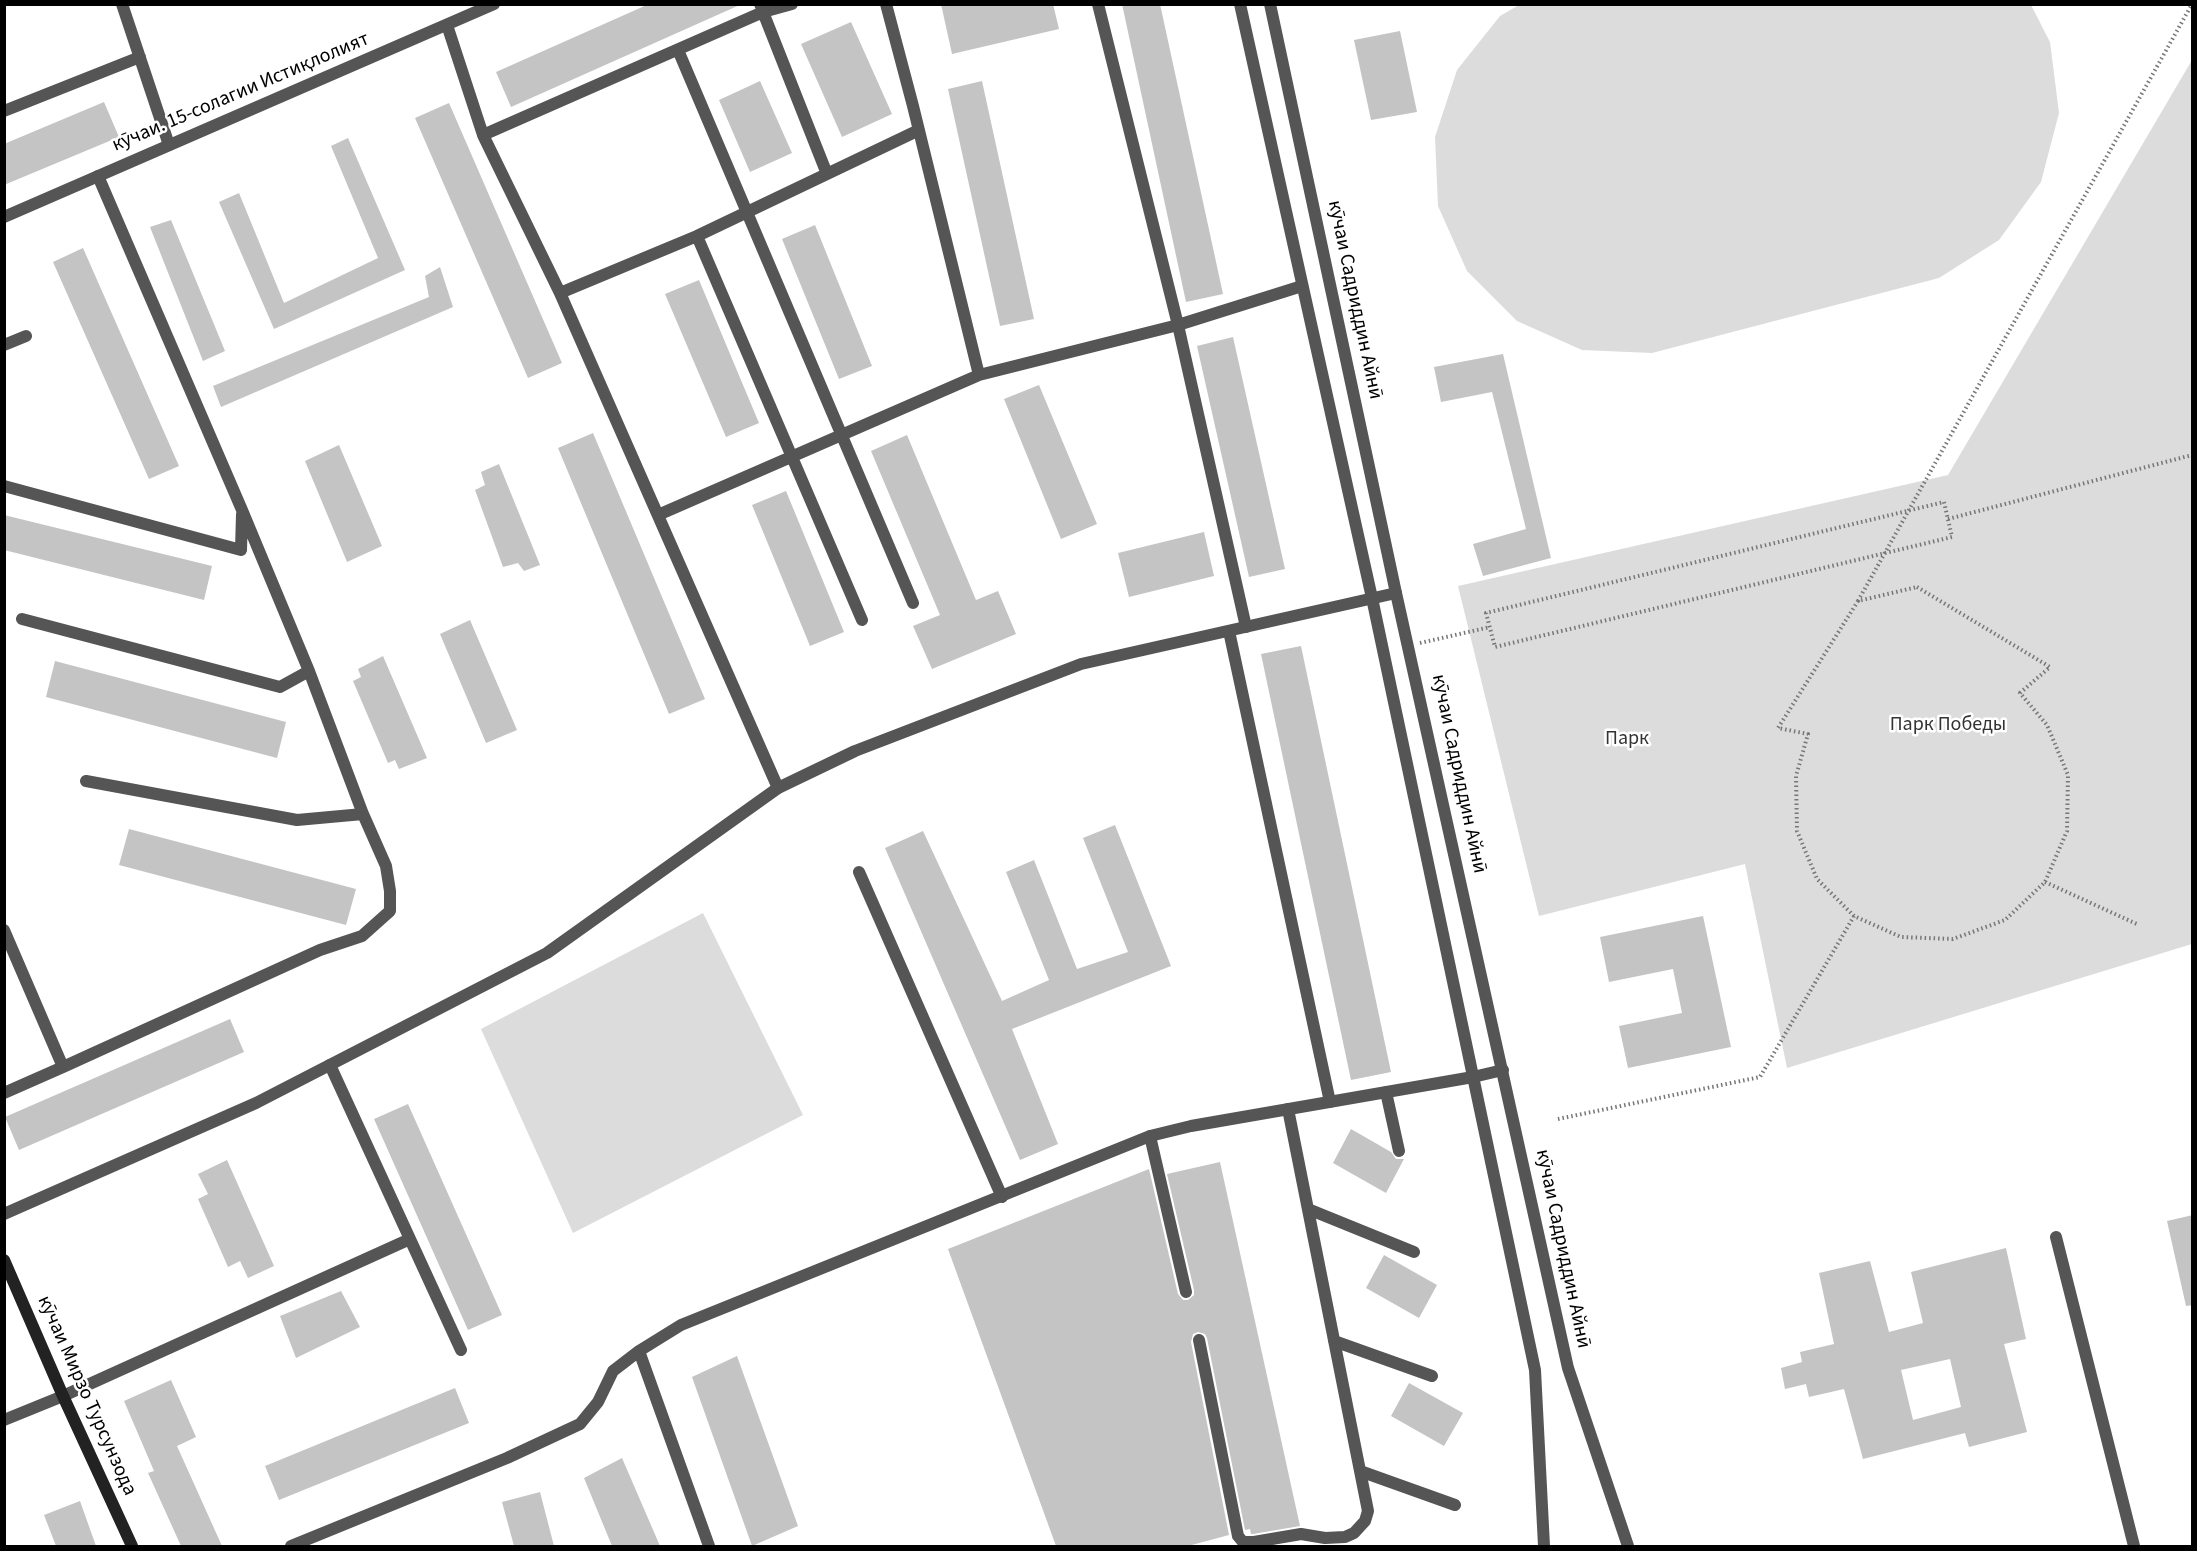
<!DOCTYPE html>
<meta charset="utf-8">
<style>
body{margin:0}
#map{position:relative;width:2197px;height:1551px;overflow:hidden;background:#fff;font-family:"Source Sans 3",sans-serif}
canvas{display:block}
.frame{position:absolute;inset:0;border:6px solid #000;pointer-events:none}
</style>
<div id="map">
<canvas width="2197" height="1551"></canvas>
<div class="frame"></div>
</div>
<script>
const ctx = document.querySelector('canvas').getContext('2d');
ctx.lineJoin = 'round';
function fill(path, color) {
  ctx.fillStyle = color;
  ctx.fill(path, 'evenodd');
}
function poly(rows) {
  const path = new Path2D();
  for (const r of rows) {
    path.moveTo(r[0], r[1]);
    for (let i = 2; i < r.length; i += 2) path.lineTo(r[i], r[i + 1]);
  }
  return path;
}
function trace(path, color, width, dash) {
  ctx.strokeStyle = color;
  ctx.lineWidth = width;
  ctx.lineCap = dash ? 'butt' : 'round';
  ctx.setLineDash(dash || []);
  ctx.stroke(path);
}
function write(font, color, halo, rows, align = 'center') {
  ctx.font = font + ' "Source Sans 3",sans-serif';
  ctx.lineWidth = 5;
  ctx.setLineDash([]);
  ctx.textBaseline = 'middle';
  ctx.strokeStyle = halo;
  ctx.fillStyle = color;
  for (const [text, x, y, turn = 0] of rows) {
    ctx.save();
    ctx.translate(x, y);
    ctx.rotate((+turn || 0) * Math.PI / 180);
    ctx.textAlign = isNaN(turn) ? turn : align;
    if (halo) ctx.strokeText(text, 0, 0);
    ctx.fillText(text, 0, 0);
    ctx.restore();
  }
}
fill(poly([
 [1519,5,2031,5,2050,42,2059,113,2041,182,1999,240,1939,278,1652,353,1582,350,1517,321,1467,271,1438,206,1435,137,1457,70,1500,16],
 [2192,60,2192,944,1787,1068,1745,864,1539,916,1458,586,1948,475],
 [703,913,803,1115,573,1233,481,1029]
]), '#dcdcdc');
fill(poly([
 [649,4,742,4,511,107,496,72],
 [941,4,1053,4,1059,29,952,54],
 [1122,4,1160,4,1223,294,1186,302],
 [851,22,892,114,842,137,801,44],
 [1400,31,1417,112,1371,120,1354,40],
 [760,81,792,153,750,172,719,100],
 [982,81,1034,319,1000,326,948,89],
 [104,102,119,137,4,185,4,144],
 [449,103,562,363,528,378,415,118],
 [348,138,405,270,274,329,219,202,239,193,284,303,378,258,331,146],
 [171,220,225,351,203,361,150,227],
 [815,225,872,366,839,379,782,239],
 [83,248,179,466,149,479,53,262],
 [440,267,453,307,221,407,213,386,429,297,425,276],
 [699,280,759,423,726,437,665,294],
 [1233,337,1285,569,1249,577,1197,346],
 [1503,354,1551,558,1483,576,1473,544,1526,529,1492,392,1441,402,1434,367],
 [1039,385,1097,524,1061,539,1004,399],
 [593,433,705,699,669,714,558,448],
 [907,435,976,600,998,591,1016,634,932,669,913,626,940,615,871,451],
 [339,445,382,546,347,562,305,461],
 [499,464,540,565,524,571,518,563,503,567,475,490,485,485,481,472],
 [786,491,844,632,810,646,752,505],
 [4,515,212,566,204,600,4,550],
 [1204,532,1214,576,1129,597,1118,553],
 [470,620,517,730,486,743,440,634],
 [1301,646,1391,1072,1351,1080,1261,654],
 [383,656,427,758,399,769,395,760,388,763,353,681,361,677,358,669],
 [55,661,286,722,277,758,46,697],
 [1115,825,1171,966,1012,1029,1058,1144,1020,1160,885,848,923,831,1002,1001,1049,980,1006,872,1034,860,1077,969,1128,952,1083,838],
 [129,829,356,889,346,925,119,865],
 [1703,916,1731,1047,1628,1068,1619,1026,1682,1013,1673,969,1609,982,1600,937],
 [230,1019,244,1052,19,1150,5,1117],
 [408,1104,502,1315,468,1330,374,1119],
 [1351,1129,1391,1152,1396,1159,1404,1159,1386,1193,1333,1163],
 [227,1160,274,1266,248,1278,240,1261,228,1267,198,1199,208,1194,198,1174],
 [1220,1162,1300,1526,1253,1534,1251,1534,1250,1529,1245,1530,1207,1338,1205,1334,1198,1332,1193,1334,1191,1342,1229,1535,1188,1546,1056,1546,948,1249,1149,1169,1178,1294,1183,1300,1188,1300,1194,1295,1194,1290,1167,1174],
 [2193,1215,2193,1305,2186,1306,2167,1221],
 [2006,1248,2026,1339,2004,1344,2027,1432,1969,1447,1965,1433,1863,1459,1844,1389,1809,1397,1806,1384,1785,1389,1781,1368,1802,1362,1800,1352,1834,1344,1819,1273,1870,1261,1889,1332,1923,1323,1911,1272],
 [1950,1359,1961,1407,1913,1420,1901,1370],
 [1384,1255,1437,1285,1419,1318,1366,1288],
 [341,1291,360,1327,296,1358,280,1316],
 [737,1356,798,1526,752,1546,692,1377],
 [171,1380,196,1437,177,1446,222,1546,181,1546,148,1473,154,1471,124,1401],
 [1409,1383,1463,1413,1444,1446,1391,1416],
 [455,1388,469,1423,279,1500,265,1466],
 [622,1458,660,1546,612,1546,584,1478],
 [540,1492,554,1546,514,1546,502,1502],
 [80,1501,96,1546,56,1546,44,1515]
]), '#c4c4c4');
trace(poly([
 [1944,502,1952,537,1495,647,1486,613,1944,502],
 [1948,519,2192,455],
 [1917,587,2050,667,2020,693,2047,725,2068,775,2067,831,2045,882,2005,920,1953,939,1901,937,1854,916,1817,879,1797,831,1796,776,1808,734,1778,728,1858,601,1917,587],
 [1858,601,2192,4],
 [1420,643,1490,627],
 [2045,882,2139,925],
 [1558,1119,1760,1077,1854,916]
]), '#777', 4, [1.5, 3]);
trace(poly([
 [122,4,169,145],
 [760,4,763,12,792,4],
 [886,4,913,106,979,375,1178,325,1302,286],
 [1098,4,1178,325,1246,627],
 [447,25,483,135,560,293,778,788],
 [678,50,913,603],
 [4,111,140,57],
 [483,135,763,12,827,174],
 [560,293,697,236],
 [4,345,26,336],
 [4,486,241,550,242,514],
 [658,515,979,375],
 [22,619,280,687,309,671],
 [862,620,697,236,919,130],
 [1229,631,1330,1102],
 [86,781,297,820,363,814],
 [859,872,1002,1197],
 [4,930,63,1067,320,950,362,936,390,911,390,891,386,866,363,814,309,671,242,510,98,176],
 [330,1065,461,1350],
 [1386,1092,1399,1151],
 [4,1093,63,1067],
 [1150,1136,1186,1292],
 [1308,1209,1414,1252],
 [1199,1340,1238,1536,1243,1542,1254,1542,1301,1534,1325,1538,1345,1537,1354,1533,1365,1521,1368,1511,1288,1109],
 [1334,1341,1432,1376],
 [63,1396,410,1239],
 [1360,1471,1455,1505]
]), '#555', 12);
trace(poly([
 [4,1214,256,1103,547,953,778,788,855,751,1081,664,1396,593]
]), '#555', 12);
trace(poly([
 [2056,1237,2134,1546],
 [639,1351,709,1546],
 [4,1420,63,1396],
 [291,1546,507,1458,580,1424,598,1402,613,1371,639,1351,681,1325,1150,1136,1191,1126,1473,1077,1503,1070]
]), '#555', 12);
trace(poly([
 [1240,4,1372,598,1535,1370,1544,1546],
 [1270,4,1396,593,1568,1368,1628,1546],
 [4,217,494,4]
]), '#555', 12);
trace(poly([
 [4,1260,63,1396,132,1546]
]), '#222', 12);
write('20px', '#000', '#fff', [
 ["кӯчаи. 15-солагии Истиқлолият",241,93,-23],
 ["кӯчаи Садриддин Айнӣ",1354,300,78],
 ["кӯчаи Садриддин Айнӣ",1458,774,78],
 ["кӯчаи Садриддин Айнӣ",1562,1249,78],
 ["кӯчаи Мирзо Турсунзода",86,1396,66]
]);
write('20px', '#333', '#fff', [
 ["Парк Победы",1948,726],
 ["Парк",1627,740]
]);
</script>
